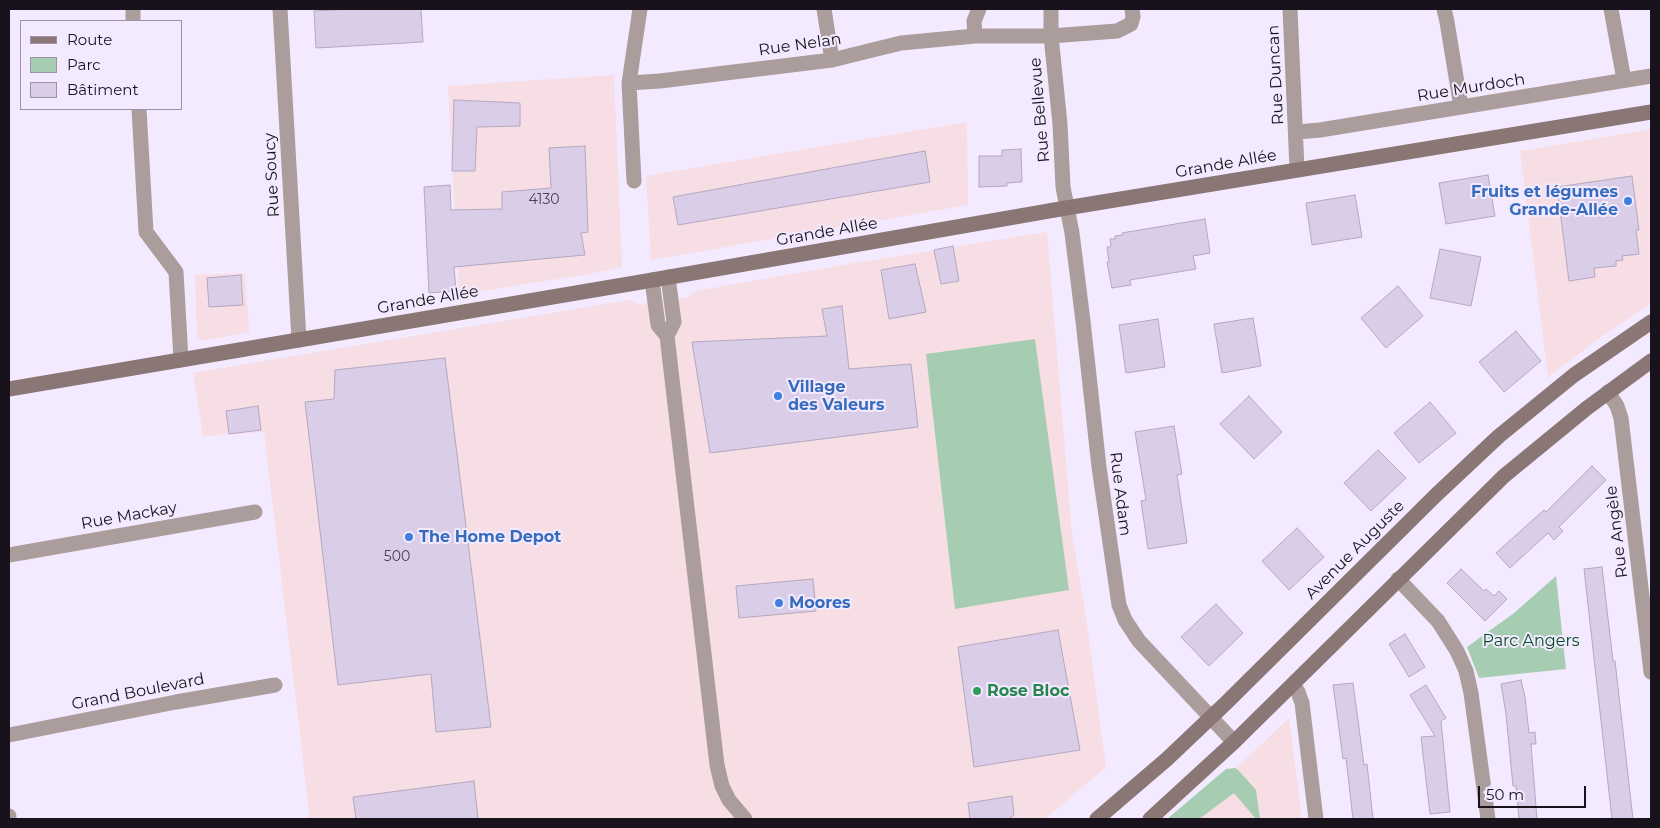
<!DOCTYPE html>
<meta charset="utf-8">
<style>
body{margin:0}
#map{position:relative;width:1660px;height:828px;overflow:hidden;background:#f4eaff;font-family:Montserrat,sans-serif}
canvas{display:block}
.frame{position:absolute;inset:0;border:10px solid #17121b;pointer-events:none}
.legend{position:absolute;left:20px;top:20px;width:162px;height:90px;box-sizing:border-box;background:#f4eaff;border:1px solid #9c94a4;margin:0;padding:6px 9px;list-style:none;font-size:15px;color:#17121b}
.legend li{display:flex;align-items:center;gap:10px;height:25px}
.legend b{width:25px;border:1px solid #9c94a4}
.scale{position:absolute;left:1478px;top:786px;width:108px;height:22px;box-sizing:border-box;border:2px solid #17121b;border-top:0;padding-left:6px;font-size:15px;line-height:18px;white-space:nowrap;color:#17121b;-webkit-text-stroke:4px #f4eaff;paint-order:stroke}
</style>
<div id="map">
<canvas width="1660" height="828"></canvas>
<div class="frame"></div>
<ul class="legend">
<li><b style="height:6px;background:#8a7674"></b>Route</li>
<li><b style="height:14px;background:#a6cdb1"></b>Parc</li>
<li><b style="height:14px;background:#dacde7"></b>Bâtiment</li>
</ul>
<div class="scale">50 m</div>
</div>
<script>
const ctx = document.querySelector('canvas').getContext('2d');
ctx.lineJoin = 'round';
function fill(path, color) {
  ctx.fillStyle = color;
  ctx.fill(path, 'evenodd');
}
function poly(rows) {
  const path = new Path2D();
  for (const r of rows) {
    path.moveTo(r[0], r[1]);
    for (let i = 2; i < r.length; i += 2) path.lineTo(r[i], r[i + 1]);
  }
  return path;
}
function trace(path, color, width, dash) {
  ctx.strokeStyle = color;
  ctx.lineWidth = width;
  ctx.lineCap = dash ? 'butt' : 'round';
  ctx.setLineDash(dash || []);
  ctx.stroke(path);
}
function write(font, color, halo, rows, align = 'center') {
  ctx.font = font + ' Montserrat,sans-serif';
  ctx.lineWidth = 4;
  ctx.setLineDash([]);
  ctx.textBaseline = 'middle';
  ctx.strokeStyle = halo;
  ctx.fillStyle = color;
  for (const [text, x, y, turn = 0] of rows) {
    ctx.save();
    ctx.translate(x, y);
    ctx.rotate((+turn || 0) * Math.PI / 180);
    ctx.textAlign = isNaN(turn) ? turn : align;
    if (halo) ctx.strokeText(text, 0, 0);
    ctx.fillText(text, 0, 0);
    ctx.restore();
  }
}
fill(poly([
 [614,75,622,267,589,274,459,295,448,86],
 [967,122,968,205,651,260,646,176],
 [1651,129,1651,303,1597,340,1548,377,1520,151],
 [1047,232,1072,535,1085,610,1106,767,1045,819,310,819,264,432,203,436,193,373,629,300,640,304,688,297,696,291,854,263],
 [245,273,249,332,203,341,197,337,195,275],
 [1289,718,1302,819,1179,819,1209,794]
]), '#f7dde4');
fill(poly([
 [1035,339,1069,590,955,609,926,354],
 [1556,576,1566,669,1479,678,1467,647,1514,613],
 [1235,768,1240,772,1256,790,1260,819,1256,819,1234,793,1199,819,1167,819,1226,769]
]), '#a6cdb1');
const building = poly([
 [355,9,421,9,423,42,316,48,314,11,355,9],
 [454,100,520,103,520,126,477,127,475,171,452,171,454,100],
 [585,146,588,232,581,233,585,255,454,267,456,291,429,293,424,187,450,185,451,210,502,209,502,192,551,188,549,148,585,146],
 [1021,149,1022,182,1007,183,1007,186,979,187,979,156,1002,156,1002,150,1021,149],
 [925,151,930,182,678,225,673,197,925,151],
 [1488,175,1495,216,1446,224,1439,183,1488,175],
 [1632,176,1639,230,1636,230,1639,254,1622,256,1623,260,1616,261,1616,266,1594,268,1595,277,1569,281,1557,187,1632,176],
 [1355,195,1362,237,1312,245,1306,203,1355,195],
 [1205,219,1210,253,1193,256,1196,269,1130,280,1131,285,1112,288,1107,262,1109,262,1107,247,1111,247,1110,239,1115,239,1115,236,1123,235,1122,233,1205,219],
 [953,246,959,281,941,284,934,250,953,246],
 [1440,249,1481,257,1471,306,1430,298,1440,249],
 [915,264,926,312,889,319,881,270,915,264],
 [241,275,243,305,209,307,207,278,241,275],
 [1398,286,1423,316,1386,348,1361,318,1398,286],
 [842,306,849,369,911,364,918,427,710,453,692,342,827,336,822,309,842,306],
 [1253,318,1261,366,1222,373,1214,324,1253,318],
 [1158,319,1165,367,1126,373,1119,325,1158,319],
 [1516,331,1541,361,1504,392,1479,362,1516,331],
 [445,358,491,727,436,732,431,674,338,685,305,402,334,399,335,370,445,358],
 [1249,396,1282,432,1254,459,1220,424,1249,396],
 [1430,402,1456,433,1419,463,1394,433,1430,402],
 [258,406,261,430,229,434,226,411,258,406],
 [1174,426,1182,474,1177,475,1187,543,1148,549,1141,501,1146,500,1135,432,1174,426],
 [1378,450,1406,478,1371,511,1344,483,1378,450],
 [1592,466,1606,480,1559,527,1563,531,1554,540,1548,533,1510,568,1496,553,1544,510,1546,512,1592,466],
 [1297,528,1324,557,1289,590,1262,561,1297,528],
 [1602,567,1613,661,1615,661,1633,819,1612,819,1584,569,1602,567],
 [1461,569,1484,591,1486,589,1494,596,1499,591,1507,599,1485,621,1447,583,1461,569],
 [813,579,816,611,739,618,736,586,813,579],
 [1216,604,1243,633,1209,666,1181,637,1216,604],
 [1058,630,1080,750,974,767,958,647,1058,630],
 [1405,634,1425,667,1409,677,1389,644,1405,634],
 [1521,680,1525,697,1529,733,1535,732,1536,744,1531,744,1537,819,1519,819,1516,786,1513,786,1506,714,1501,684,1521,680],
 [1353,683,1364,765,1367,764,1373,819,1353,819,1346,758,1343,759,1333,685,1353,683],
 [1426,685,1446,718,1441,721,1450,812,1430,814,1421,737,1435,736,1410,695,1426,685],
 [474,781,478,819,356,819,353,797,474,781],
 [1012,796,1014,815,1008,819,970,819,968,803,1012,796]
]);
fill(building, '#dacde7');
trace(building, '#b4a8c1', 1);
trace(poly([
 [133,9,133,21],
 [280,9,299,340],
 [824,9,832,60],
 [1051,9,1051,36,1060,124,1063,187,1072,233,1083,321,1099,467,1119,605,1125,620,1139,641,1234,742],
 [1290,9,1297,169],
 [1444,9,1447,22,1461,107],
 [1611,9,1624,80],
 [975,36,1051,36,1117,31,1131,24,1133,17,1132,9],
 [629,83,660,81,832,60,901,43,975,36,974,21,979,9],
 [139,109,146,232,176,272,181,360],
 [1297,132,1320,130,1651,76],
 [634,181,629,83,640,9],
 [668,277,674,322,667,336,717,765,722,786,729,800,745,819],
 [652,280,658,325,667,336],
 [1608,392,1617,406,1621,418,1651,672],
 [9,555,255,512],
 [1398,579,1438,621,1457,651,1466,671,1471,693,1488,819],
 [1293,684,1298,692,1302,703,1316,819],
 [9,735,176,702,275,685],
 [9,816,9,819]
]), '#ab9d9c', 15);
trace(poly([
 [9,389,641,282,1066,208,1651,112],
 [1097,819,1167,759,1226,703,1436,495,1499,436,1574,375,1651,322],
 [1150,819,1234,742,1504,476,1587,408,1651,361]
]), '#8a7674', 15);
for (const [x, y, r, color] of [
 [1628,201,5,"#3f7fe0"],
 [778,396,5,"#3f7fe0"],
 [409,537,5,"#3f7fe0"],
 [779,603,5,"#3f7fe0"],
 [977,691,5,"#2e9e5b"]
]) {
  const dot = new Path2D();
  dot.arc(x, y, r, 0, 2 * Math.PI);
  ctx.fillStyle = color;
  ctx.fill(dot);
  trace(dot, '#f4eaff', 2);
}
write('14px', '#48414e', null, [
 ["4130",544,200],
 ["500",397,557]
]);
write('16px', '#17121b', '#f4eaff', [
 ["Rue Nelan",800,45,-8],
 ["Rue Duncan",1276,75,-93],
 ["Rue Murdoch",1471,88,-9],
 ["Rue Bellevue",1040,110,-95],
 ["Grande Allée",1226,164,-10],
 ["Rue Soucy",272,175,-93],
 ["Grande Allée",827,232,-10],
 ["Grande Allée",428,300,-10],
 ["Rue Adam",1120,494,83],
 ["Rue Mackay",129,516,-10],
 ["Rue Angèle",1617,532,-97],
 ["Avenue Auguste",1355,550,-45],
 ["Grand Boulevard",138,692,-11]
]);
write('bold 16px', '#366cbe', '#f4eaff', [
 ["Fruits et légumes",1618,192,"right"],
 ["Grande-Allée",1618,210,"right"],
 ["Village",788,387],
 ["des Valeurs",788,405],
 ["The Home Depot",419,537],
 ["Moores",789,603]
], 'left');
write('16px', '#044f29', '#f4eaff', [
 ["Parc Angers",1531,641]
]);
write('bold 16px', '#27864d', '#f4eaff', [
 ["Rose Bloc",987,691]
], 'left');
</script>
